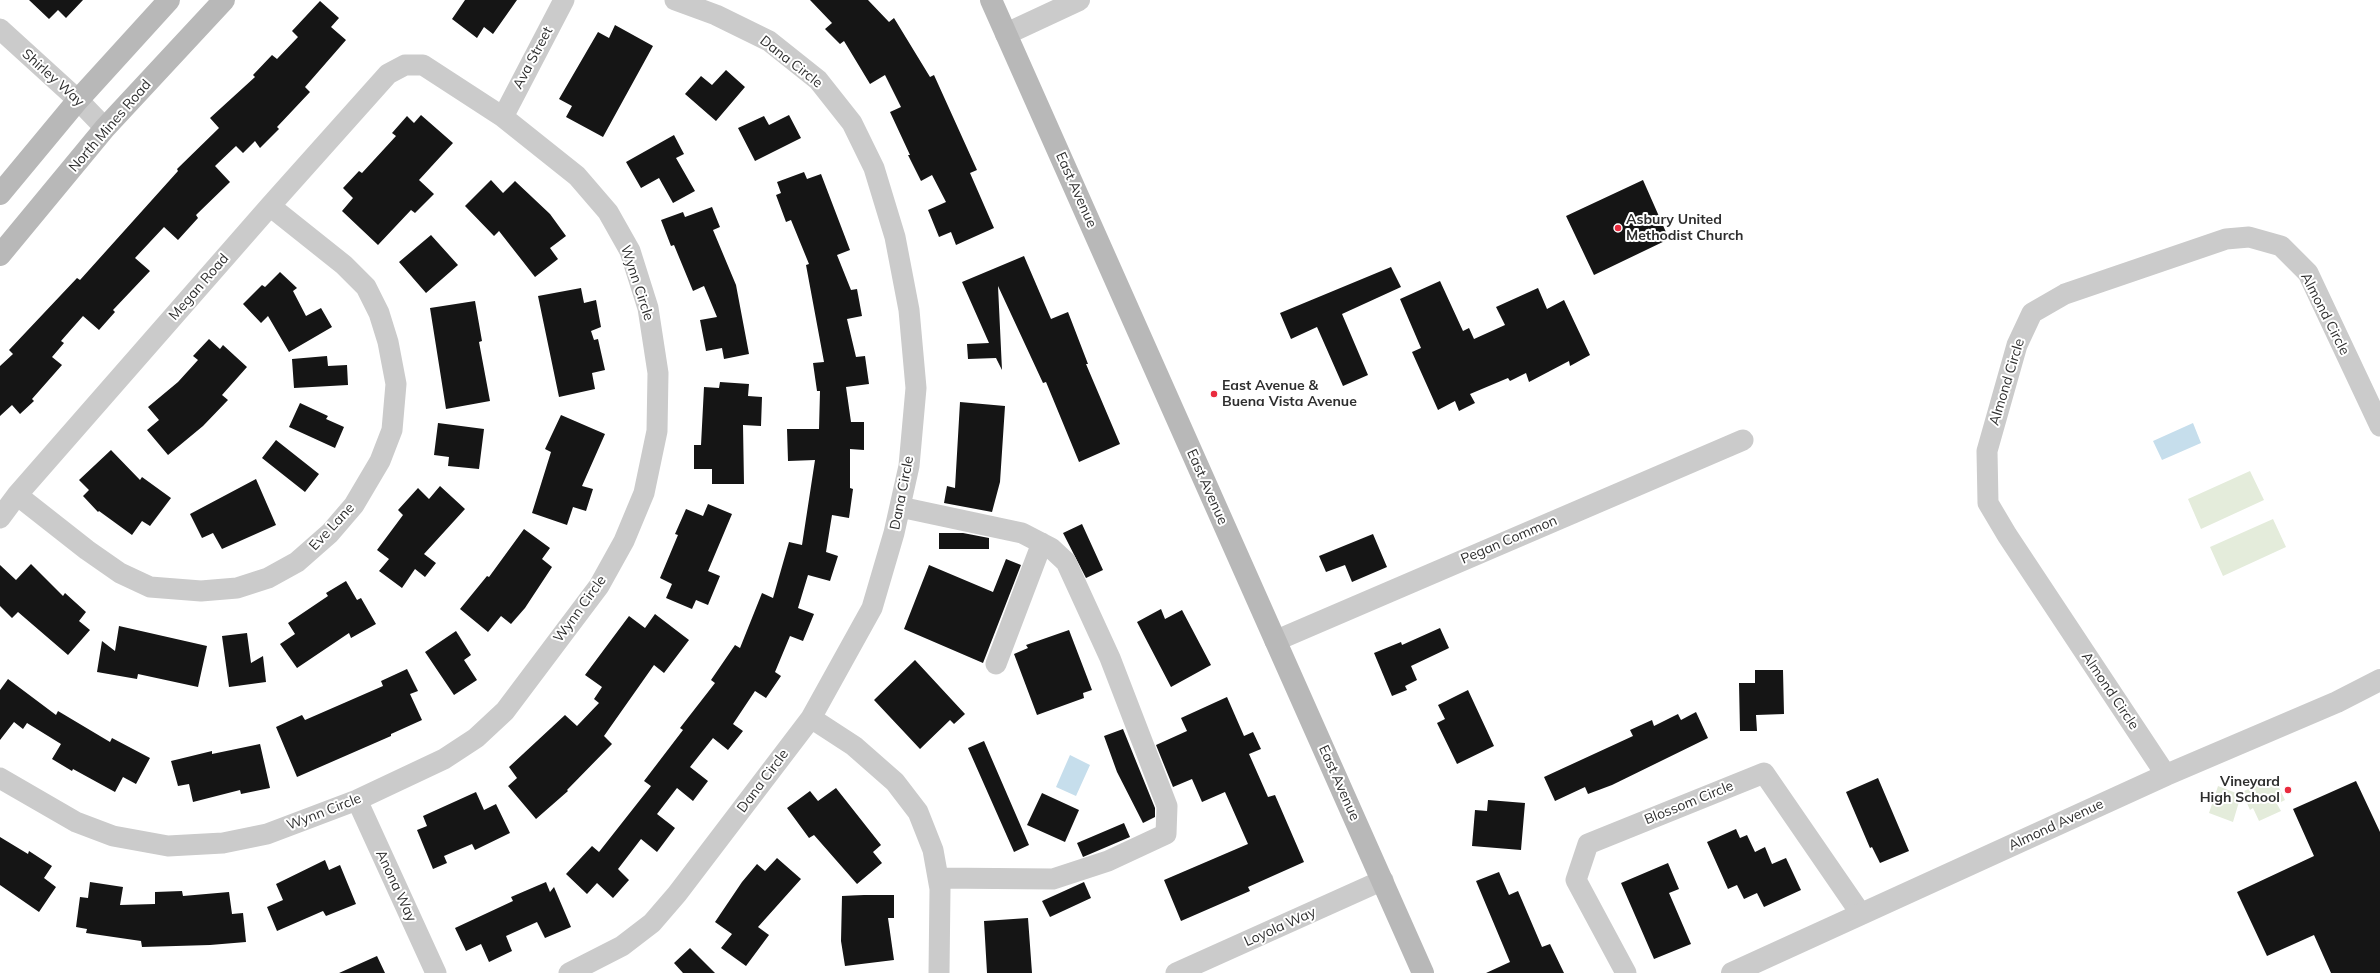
<!DOCTYPE html>
<style>
body{margin:0}
canvas{display:block;background:#fff}
</style>
<canvas width="2380" height="973"></canvas>
<script>
const ctx = document.querySelector('canvas').getContext('2d');
ctx.lineJoin = 'round';
function fill(path, color) {
  ctx.fillStyle = color;
  ctx.fill(path, 'evenodd');
}
function poly(rows) {
  const path = new Path2D();
  for (const r of rows) {
    path.moveTo(r[0], r[1]);
    for (let i = 2; i < r.length; i += 2) path.lineTo(r[i], r[i + 1]);
  }
  return path;
}
function trace(path, color, width, dash) {
  ctx.strokeStyle = color;
  ctx.lineWidth = width;
  ctx.lineCap = dash ? 'butt' : 'round';
  ctx.setLineDash(dash || []);
  ctx.stroke(path);
}
function write(font, color, halo, rows, align = 'center') {
  ctx.font = font + ' Mulish,sans-serif';
  ctx.lineWidth = 4;
  ctx.setLineDash([]);
  ctx.textBaseline = 'middle';
  ctx.strokeStyle = halo;
  ctx.fillStyle = color;
  for (const [text, x, y, turn = 0] of rows) {
    ctx.save();
    ctx.translate(x, y);
    ctx.rotate((+turn || 0) * Math.PI / 180);
    ctx.textAlign = isNaN(turn) ? turn : align;
    if (halo) ctx.strokeText(text, 0, 0);
    ctx.fillText(text, 0, 0);
    ctx.restore();
  }
}
fill(poly([
 [2250,471,2264,500,2201,529,2188,499],
 [2273,519,2286,547,2223,576,2210,547],
 [2274,777,2285,800,2277,804,2281,811,2259,821,2253,808,2250,810,2242,792],
 [2218,786,2241,795,2233,822,2209,813]
]), '#e4ecdb');
fill(poly([
 [2193,423,2201,443,2162,460,2153,441],
 [1070,755,1090,765,1076,796,1056,787]
]), '#c6deec');
fill(poly([
 [29,0,83,0,66,18,58,10,49,19],
 [465,0,517,0,493,34,484,27,477,38,452,19],
 [810,0,868,0,889,22,894,18,930,77,934,75,977,170,970,173,994,228,956,245,951,232,939,237,928,210,946,202,932,175,921,181,908,155,910,155,890,112,901,107,885,75,870,84,844,41,840,44,825,29,832,23],
 [320,1,339,18,331,27,346,40,305,87,310,92,277,127,279,129,260,148,255,141,243,153,236,146,215,166,230,182,196,215,198,218,178,240,164,227,135,258,150,271,113,310,115,312,99,330,83,316,61,341,64,343,52,357,62,365,32,399,34,401,20,414,12,405,0,416,0,366,13,354,9,350,77,278,80,280,178,171,177,169,219,128,210,118,255,77,253,75,272,55,277,59,298,37,292,31],
 [615,25,653,46,603,137,566,117,572,106,559,99,598,32,609,38],
 [726,70,745,87,716,121,685,94,701,76,712,85],
 [421,115,453,143,419,180,434,194,415,213,411,210,378,245,342,211,353,198,343,188,359,171,362,173,396,136,392,133,407,116,414,123],
 [789,115,801,138,755,161,738,128,764,116,769,125],
 [674,135,684,154,676,158,695,191,673,203,659,178,641,188,626,162],
 [804,172,807,179,821,174,850,250,837,255,851,290,857,289,862,316,847,319,856,357,865,356,869,384,846,387,851,422,864,422,864,450,850,449,850,488,853,489,849,518,832,515,826,552,838,556,830,581,808,575,798,608,814,614,803,641,790,636,775,672,781,676,766,698,755,691,733,724,743,731,728,750,713,738,690,767,708,781,693,801,677,788,657,814,675,828,657,852,641,839,618,869,629,880,613,898,597,883,587,894,566,874,592,846,599,852,651,786,644,781,683,730,680,728,715,683,711,680,735,645,740,648,762,593,773,598,789,542,802,545,815,460,788,461,787,429,819,429,820,391,817,391,813,363,824,362,806,265,809,264,791,220,786,222,776,195,781,193,777,182],
 [491,180,503,193,515,181,550,214,566,236,550,248,558,259,535,277,499,231,494,236,465,206],
 [1643,180,1669,239,1594,275,1566,216],
 [712,207,720,227,713,230,736,285,749,354,724,359,722,348,706,351,700,320,717,317,704,286,693,291,674,245,671,246,661,220,683,212,685,217],
 [431,235,458,265,426,293,399,262],
 [1024,256,1051,319,1068,312,1088,364,1086,364,1120,444,1079,462,1046,382,1043,383,998,286,1002,370,996,358,968,359,967,344,989,343,962,282],
 [1391,267,1401,287,1342,314,1368,375,1343,386,1317,327,1291,339,1280,313],
 [280,272,297,288,293,291,306,316,321,308,332,327,289,352,268,316,261,323,243,304,262,285,265,287],
 [1440,281,1463,331,1469,328,1474,339,1505,325,1496,307,1538,288,1547,309,1564,300,1590,355,1570,366,1569,361,1529,382,1526,373,1510,381,1508,378,1470,394,1475,403,1459,411,1455,401,1438,410,1412,352,1421,348,1400,299],
 [581,288,584,303,596,300,601,327,591,331,594,340,598,339,605,370,592,373,595,389,559,397,538,296],
 [475,301,482,341,479,342,490,401,446,409,430,308],
 [209,339,220,349,223,345,247,367,222,395,228,400,203,426,168,455,147,430,159,420,148,407,178,382,198,360,193,356],
 [327,356,328,366,347,365,348,385,294,388,292,359],
 [720,382,749,384,748,396,762,397,761,426,743,425,744,484,712,484,712,469,694,469,694,445,701,445,704,387,719,388],
 [960,402,1005,406,1000,482,992,512,944,503,947,486,955,488],
 [300,403,328,416,326,419,344,427,335,448,289,427],
 [561,415,605,434,582,486,593,489,586,511,573,507,567,525,532,513,551,452,545,449],
 [438,423,484,429,479,469,448,466,449,457,434,455],
 [276,440,319,474,305,492,262,458],
 [111,450,140,480,142,477,171,498,150,526,142,521,132,535,99,511,98,512,83,496,89,490,79,480],
 [256,479,276,525,222,549,213,533,202,538,190,514],
 [440,486,465,509,424,554,436,563,425,577,415,569,402,588,379,571,389,559,377,550,403,515,398,510,418,488,429,499],
 [708,504,732,514,708,571,720,576,708,605,696,600,692,609,666,598,672,584,660,578,678,535,675,534,686,509,703,516],
 [1082,524,1103,570,1086,578,1063,533],
 [524,529,550,548,542,559,552,567,525,608,511,624,501,616,488,632,460,609,487,576,489,577],
 [939,533,963,533,989,538,989,549,939,549],
 [1373,534,1387,567,1352,582,1345,565,1326,572,1319,556],
 [1006,559,1021,565,983,663,904,629,929,565,993,592],
 [31,564,63,596,65,593,86,612,79,621,90,630,68,655,18,612,12,618,0,606,0,565,16,580],
 [346,581,357,600,361,598,376,624,351,638,349,633,297,668,280,644,295,634,288,623,328,596,326,593],
 [1161,609,1165,619,1182,610,1211,665,1171,687,1137,622],
 [655,614,689,640,664,673,654,665,604,736,612,744,567,790,568,791,536,819,508,786,517,778,509,767,565,715,577,726,599,703,594,699,602,687,585,675,629,616,645,628],
 [119,626,207,646,198,687,138,674,137,679,97,672,102,641,115,651],
 [1440,628,1449,648,1411,666,1417,680,1405,686,1407,690,1392,696,1374,653,1401,642,1402,645],
 [1069,630,1092,690,1083,693,1084,698,1037,715,1014,654,1028,648,1026,645],
 [456,631,471,655,464,660,477,680,454,695,425,652],
 [247,633,251,663,263,656,266,682,229,687,222,636],
 [915,660,965,714,954,724,950,720,920,749,874,700],
 [407,669,418,691,410,694,422,720,391,734,391,736,297,777,276,727,302,715,305,720,383,686,381,681],
 [1755,670,1783,670,1784,714,1756,715,1757,731,1740,731,1739,683,1755,683],
 [8,679,56,715,58,711,110,742,112,738,150,758,136,784,123,777,115,792,73,769,72,771,52,759,61,744,27,723,23,729,14,722,0,740,0,690],
 [1468,690,1494,746,1457,764,1437,723,1445,719,1438,705],
 [1227,697,1244,736,1253,732,1261,749,1249,754,1268,797,1275,795,1304,862,1248,887,1250,891,1181,921,1164,880,1248,844,1225,792,1202,802,1192,779,1173,787,1156,745,1187,731,1181,718],
 [1696,712,1708,738,1612,785,1588,794,1585,787,1555,801,1544,777,1633,736,1630,730,1652,720,1654,726,1678,714,1681,720],
 [1123,729,1155,808,1155,817,1143,823,1117,772,1104,736],
 [984,741,1029,845,1014,852,968,748],
 [260,744,270,788,241,794,240,790,193,802,189,784,178,786,171,761,212,751,212,754],
 [1878,778,1909,851,1880,863,1872,847,1870,848,1846,792],
 [2356,781,2380,832,2380,973,2331,973,2314,935,2267,956,2237,892,2314,856,2293,809],
 [836,788,881,845,873,852,882,863,857,884,814,835,809,838,787,808,810,791,818,801],
 [476,792,484,810,496,804,510,833,475,850,472,844,444,856,447,863,433,869,417,830,427,826,423,816],
 [1042,793,1079,810,1065,842,1027,825],
 [1488,800,1525,803,1521,850,1472,846,1475,810,1487,811],
 [1124,823,1130,837,1083,857,1077,843],
 [1736,829,1740,838,1747,835,1755,852,1765,847,1772,864,1786,858,1801,890,1764,907,1757,893,1744,899,1737,885,1728,889,1707,842],
 [0,837,28,854,29,851,52,866,44,878,56,887,39,912,0,885],
 [777,858,801,879,758,927,769,935,746,966,721,948,732,934,715,922,742,882,757,864,765,871],
 [325,860,329,870,340,865,356,904,326,916,323,911,277,931,267,907,283,900,276,884],
 [1668,863,1679,889,1669,893,1691,944,1654,959,1621,883],
 [1499,872,1509,895,1518,891,1542,947,1550,944,1564,973,1486,973,1510,962,1476,881],
 [90,882,123,887,120,905,155,904,155,892,182,891,183,896,229,892,232,914,243,913,246,942,210,945,142,947,141,941,86,933,87,929,76,927,80,897,88,898],
 [546,882,550,892,554,887,571,927,545,938,537,922,506,936,512,951,489,962,481,944,466,951,455,928,513,901,511,897],
 [1084,882,1091,898,1050,917,1042,901],
 [864,895,894,895,894,918,888,918,894,960,845,966,841,941,842,896],
 [1028,918,1032,973,987,973,984,921],
 [690,948,715,973,683,973,674,963],
 [377,956,385,973,339,973]
]), '#151515');
trace(poly([
 [0,29,78,100,105,128],
 [503,117,564,0],
 [17,495,87,550,120,573,150,587,201,591,237,588,268,578,297,562,330,533,354,505,380,461,392,430,396,384,388,342,379,313,366,287,344,265,270,206],
 [900,507,1022,533,1051,548,1066,562,1110,658,1167,806,1166,834,1108,861,1053,879,938,878],
 [0,518,17,495,270,206,388,74,405,65,423,65,503,117,577,176,608,212,630,251,648,308,658,373,657,431,644,493,624,541,599,586,505,711,476,738,444,759,357,800,267,834,223,843,168,846,113,836,76,822,0,778],
 [1275,641,1743,440],
 [996,664,1042,543],
 [811,718,854,746,895,782,918,812,933,850,940,889,939,973],
 [2166,775,2007,535,1988,503,1987,451,2017,345,2032,313,2065,294,2226,239,2249,237,2281,246,2308,273,2380,426],
 [357,800,436,973],
 [569,973,622,946,652,923,677,894,811,718,872,608,894,533,909,466,916,388,909,310,895,237,874,168,852,123,818,80,769,41,716,15,675,0],
 [1176,973,1383,880],
 [1626,973,1576,880,1588,844,1764,773,1861,914]
]), '#cbcbcb', 21);
trace(poly([
 [1006,34,1079,0],
 [1732,973,2166,775,2337,702,2380,680]
]), '#cbcbcb', 22);
trace(poly([
 [991,0,1423,973],
 [0,194,78,100,169,0],
 [0,255,105,128,224,0]
]), '#b8b8b8', 22);
for (const [x, y, r, color] of [
 [1618,228,4,"#e92b3e"],
 [1214,394,4,"#e92b3e"],
 [2288,790,4,"#e92b3e"]
]) {
  const dot = new Path2D();
  dot.arc(x, y, r, 0, 2 * Math.PI);
  ctx.fillStyle = color;
  ctx.fill(dot);
  trace(dot, '#fff', 1.5);
}
write('14px', '#2e2e2e', '#fff', [
 ["Ava Street",533,58,-62],
 ["Dana Circle",791,62,38],
 ["Shirley Way",53,78,42],
 ["North Mines Road",110,126,-49],
 ["East Avenue",1076,190,66],
 ["Wynn Circle",637,283,72],
 ["Megan Road",199,287,-49],
 ["Almond Circle",2325,314,63],
 ["Almond Circle",2007,382,-73],
 ["East Avenue",1207,487,66],
 ["Dana Circle",902,493,-79],
 ["Eve Lane",332,527,-47],
 ["Pegan Common",1509,540,-23],
 ["Wynn Circle",580,609,-54],
 ["Almond Circle",2110,691,56],
 ["Dana Circle",763,781,-53],
 ["East Avenue",1339,783,66],
 ["Blossom Circle",1689,803,-22],
 ["Wynn Circle",324,812,-21],
 ["Almond Avenue",2056,825,-25],
 ["Anona Way",396,886,65],
 ["Loyola Way",1280,927,-24]
]);
write('bold 14px', '#2e2e2e', '#fff', [
 ["Asbury United",1626,220],
 ["Methodist Church",1626,236],
 ["East Avenue &",1222,386],
 ["Buena Vista Avenue",1222,402],
 ["Vineyard",2280,782,"right"],
 ["High School",2280,798,"right"]
], 'left');
</script>
